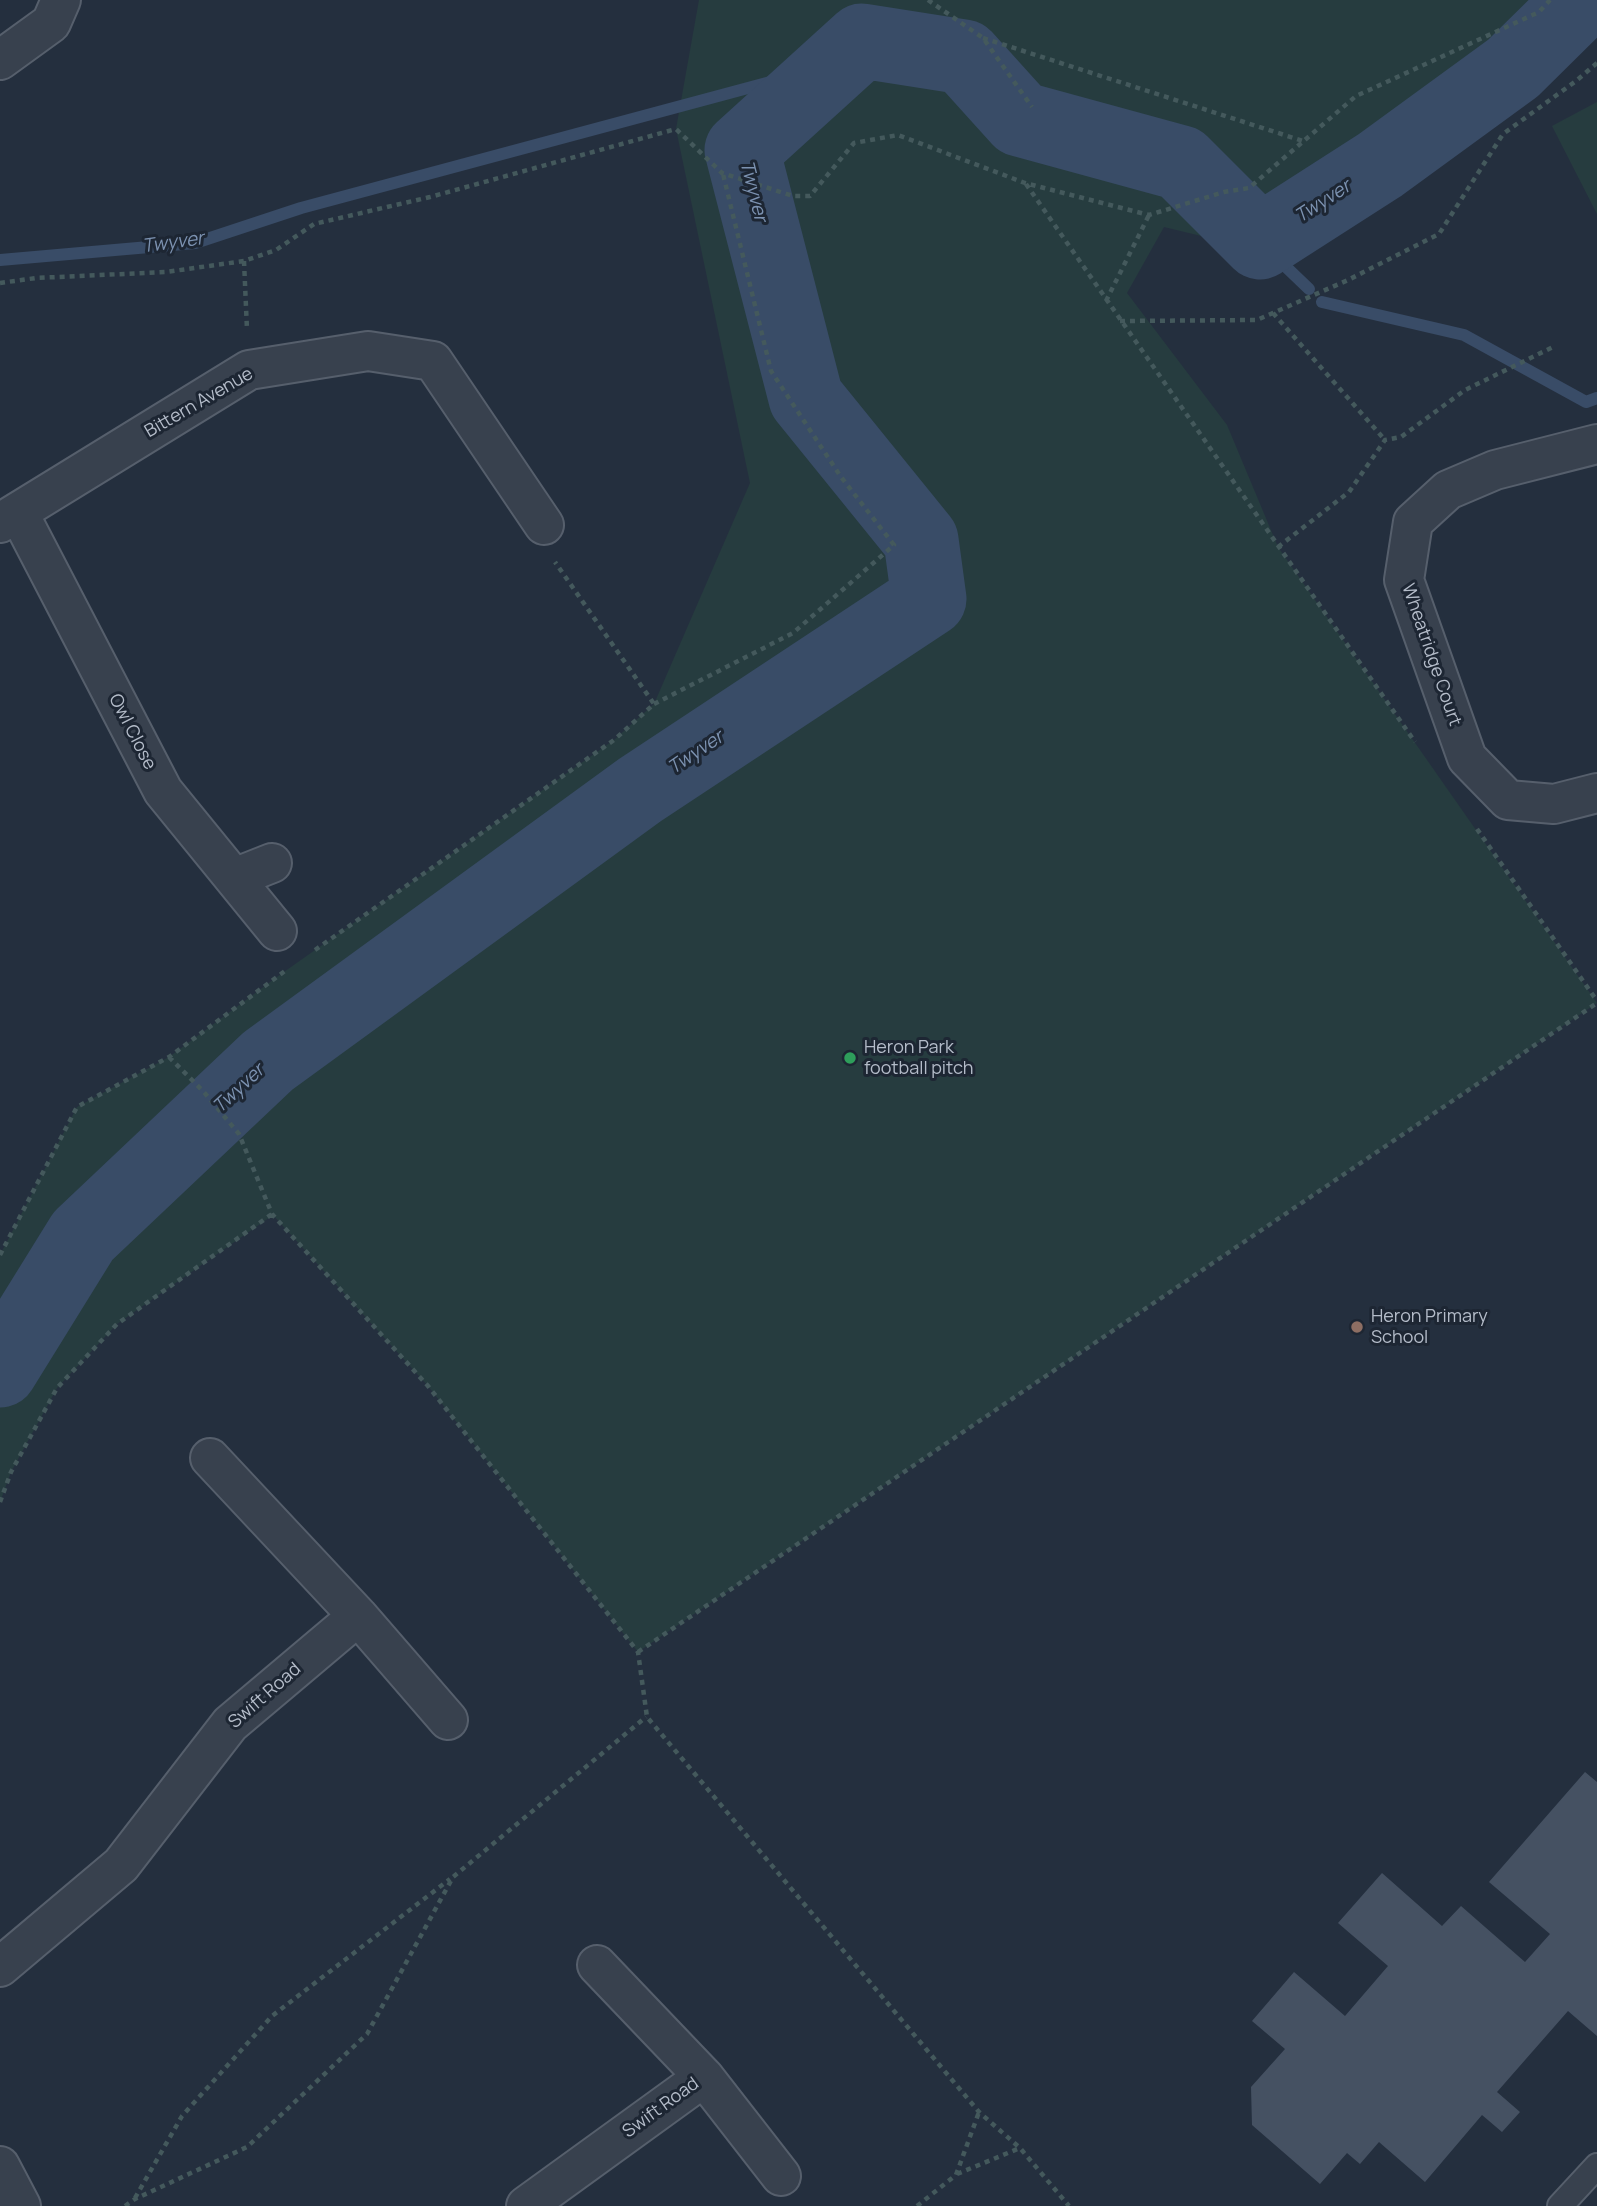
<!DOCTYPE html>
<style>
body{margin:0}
canvas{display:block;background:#242f3e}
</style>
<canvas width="1597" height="2206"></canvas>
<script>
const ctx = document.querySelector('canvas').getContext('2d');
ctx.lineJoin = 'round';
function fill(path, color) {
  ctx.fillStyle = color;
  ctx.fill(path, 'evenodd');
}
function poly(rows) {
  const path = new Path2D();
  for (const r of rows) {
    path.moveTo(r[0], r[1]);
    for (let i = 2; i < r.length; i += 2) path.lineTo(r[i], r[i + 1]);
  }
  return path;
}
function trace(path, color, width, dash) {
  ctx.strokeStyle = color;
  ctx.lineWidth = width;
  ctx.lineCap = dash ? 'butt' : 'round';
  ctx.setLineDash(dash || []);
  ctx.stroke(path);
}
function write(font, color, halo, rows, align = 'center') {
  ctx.font = font + ' Manrope,sans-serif';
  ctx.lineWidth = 6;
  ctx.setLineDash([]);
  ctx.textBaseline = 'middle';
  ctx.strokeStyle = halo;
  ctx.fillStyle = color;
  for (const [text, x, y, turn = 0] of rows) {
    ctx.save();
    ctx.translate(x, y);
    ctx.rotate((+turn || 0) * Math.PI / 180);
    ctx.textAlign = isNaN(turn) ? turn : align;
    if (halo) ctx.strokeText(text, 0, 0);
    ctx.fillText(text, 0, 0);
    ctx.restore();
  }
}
fill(poly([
 [699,0,1582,0,1513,68,1380,165,1276,254,1164,227,1127,293,1227,425,1278,547,1597,1003,638,1652,428,1386,273,1215,117,1324,57,1388,11,1472,0,1502,0,1255,77,1107,169,1057,281,974,614,740,654,704,750,483,676,129],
 [1597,102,1597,214,1552,126]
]), '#263c3f');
trace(poly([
 [1260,242,1309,289],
 [0,260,195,243,301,208,774,81,862,41],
 [1322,302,1464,335,1586,402,1597,398]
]), '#394c67', 12);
trace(poly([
 [0,1370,83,1236,268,1061,640,790,929,599,921,540,806,398,742,150,862,41,964,57,1020,119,1181,163,1260,242,1380,165,1513,68,1582,0]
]), '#394c67', 75);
fill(poly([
 [1585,1772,1597,1782,1597,2036,1568,2011,1497,2092,1520,2112,1502,2132,1482,2115,1425,2182,1379,2142,1360,2164,1347,2153,1320,2184,1252,2125,1251,2087,1285,2049,1252,2021,1294,1972,1345,2016,1388,1966,1338,1923,1382,1873,1442,1926,1461,1906,1525,1962,1550,1934,1489,1882]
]), '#455162');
const lane = poly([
 [1560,2206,1597,2166]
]);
const street = poly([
 [0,60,51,23,61,0],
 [1597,444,1495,470,1448,490,1413,522,1404,580,1467,758,1508,800,1554,804,1597,793],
 [18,512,163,791,277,931],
 [0,523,249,370,368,351,433,361,544,525],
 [234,878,272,863],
 [358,1616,448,1720],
 [0,1967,121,1865,230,1724,358,1616,210,1458],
 [704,2077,781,2176],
 [0,2166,21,2206],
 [526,2206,704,2077,597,1965]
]);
trace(lane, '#565f6c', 28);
trace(street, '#565f6c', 42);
trace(poly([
 [928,0,983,38,1032,107],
 [983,38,1303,141],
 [1026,184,1415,742],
 [244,261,247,330],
 [0,283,36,278,166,272,244,261,276,250,314,224,430,197,676,129,722,173,793,196,810,196,854,143,898,135,1025,183,1149,215,1224,192,1249,188,1356,96,1539,12,1550,0],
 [1106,301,1149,215],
 [1273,313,1385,440],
 [1120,321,1257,320,1348,280,1439,234,1503,134,1576,81,1597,63],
 [1278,547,1349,492,1385,440,1401,437,1465,390,1553,347],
 [654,704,793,633,894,545,841,477,771,371,723,174],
 [1477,829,1597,1001],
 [315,950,614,740,654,704,555,562],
 [169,1057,203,1091,239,1134,272,1214,428,1386,638,1652,647,1717,979,2112,1020,2148,1069,2206],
 [0,1255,77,1107,169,1057,285,971],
 [0,1502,11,1472,57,1388,117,1324,272,1214],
 [638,1652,1597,1003],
 [957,2174,1020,2148],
 [135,2198,182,2116,272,2016,450,1879],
 [125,2206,135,2199,247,2147,367,2034,453,1877,646,1717],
 [917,2206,956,2175,979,2112]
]), '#44595c', 4.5, [5, 5]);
trace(lane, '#38414e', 24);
trace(street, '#38414e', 38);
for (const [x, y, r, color] of [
 [850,1058,7,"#2e9e5b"],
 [1357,1327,7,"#8d6e63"]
]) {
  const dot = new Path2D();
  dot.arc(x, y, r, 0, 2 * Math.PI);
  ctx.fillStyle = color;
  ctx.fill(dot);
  trace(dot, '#1d2633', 2.5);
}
write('18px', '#b4bcc9', '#1d2633', [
 ["Bittern Avenue",199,403,-30],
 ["Wheatridge Court",1431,655,71],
 ["Owl Close",132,732,63],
 ["Swift Road",265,1696,-41],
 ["Swift Road",661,2108,-36]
]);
write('18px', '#b4bcc9', '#1d2633', [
 ["Heron Park",864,1048],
 ["football pitch",864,1069],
 ["Heron Primary",1371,1317],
 ["School",1371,1338]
], 'left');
write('italic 19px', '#7c92b1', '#1d2633', [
 ["Twyver",753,191,76],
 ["Twyver",1323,202,-33],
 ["Twyver",173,243,-8],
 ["Twyver",696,753,-34],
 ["Twyver",239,1089,-43]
]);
</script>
